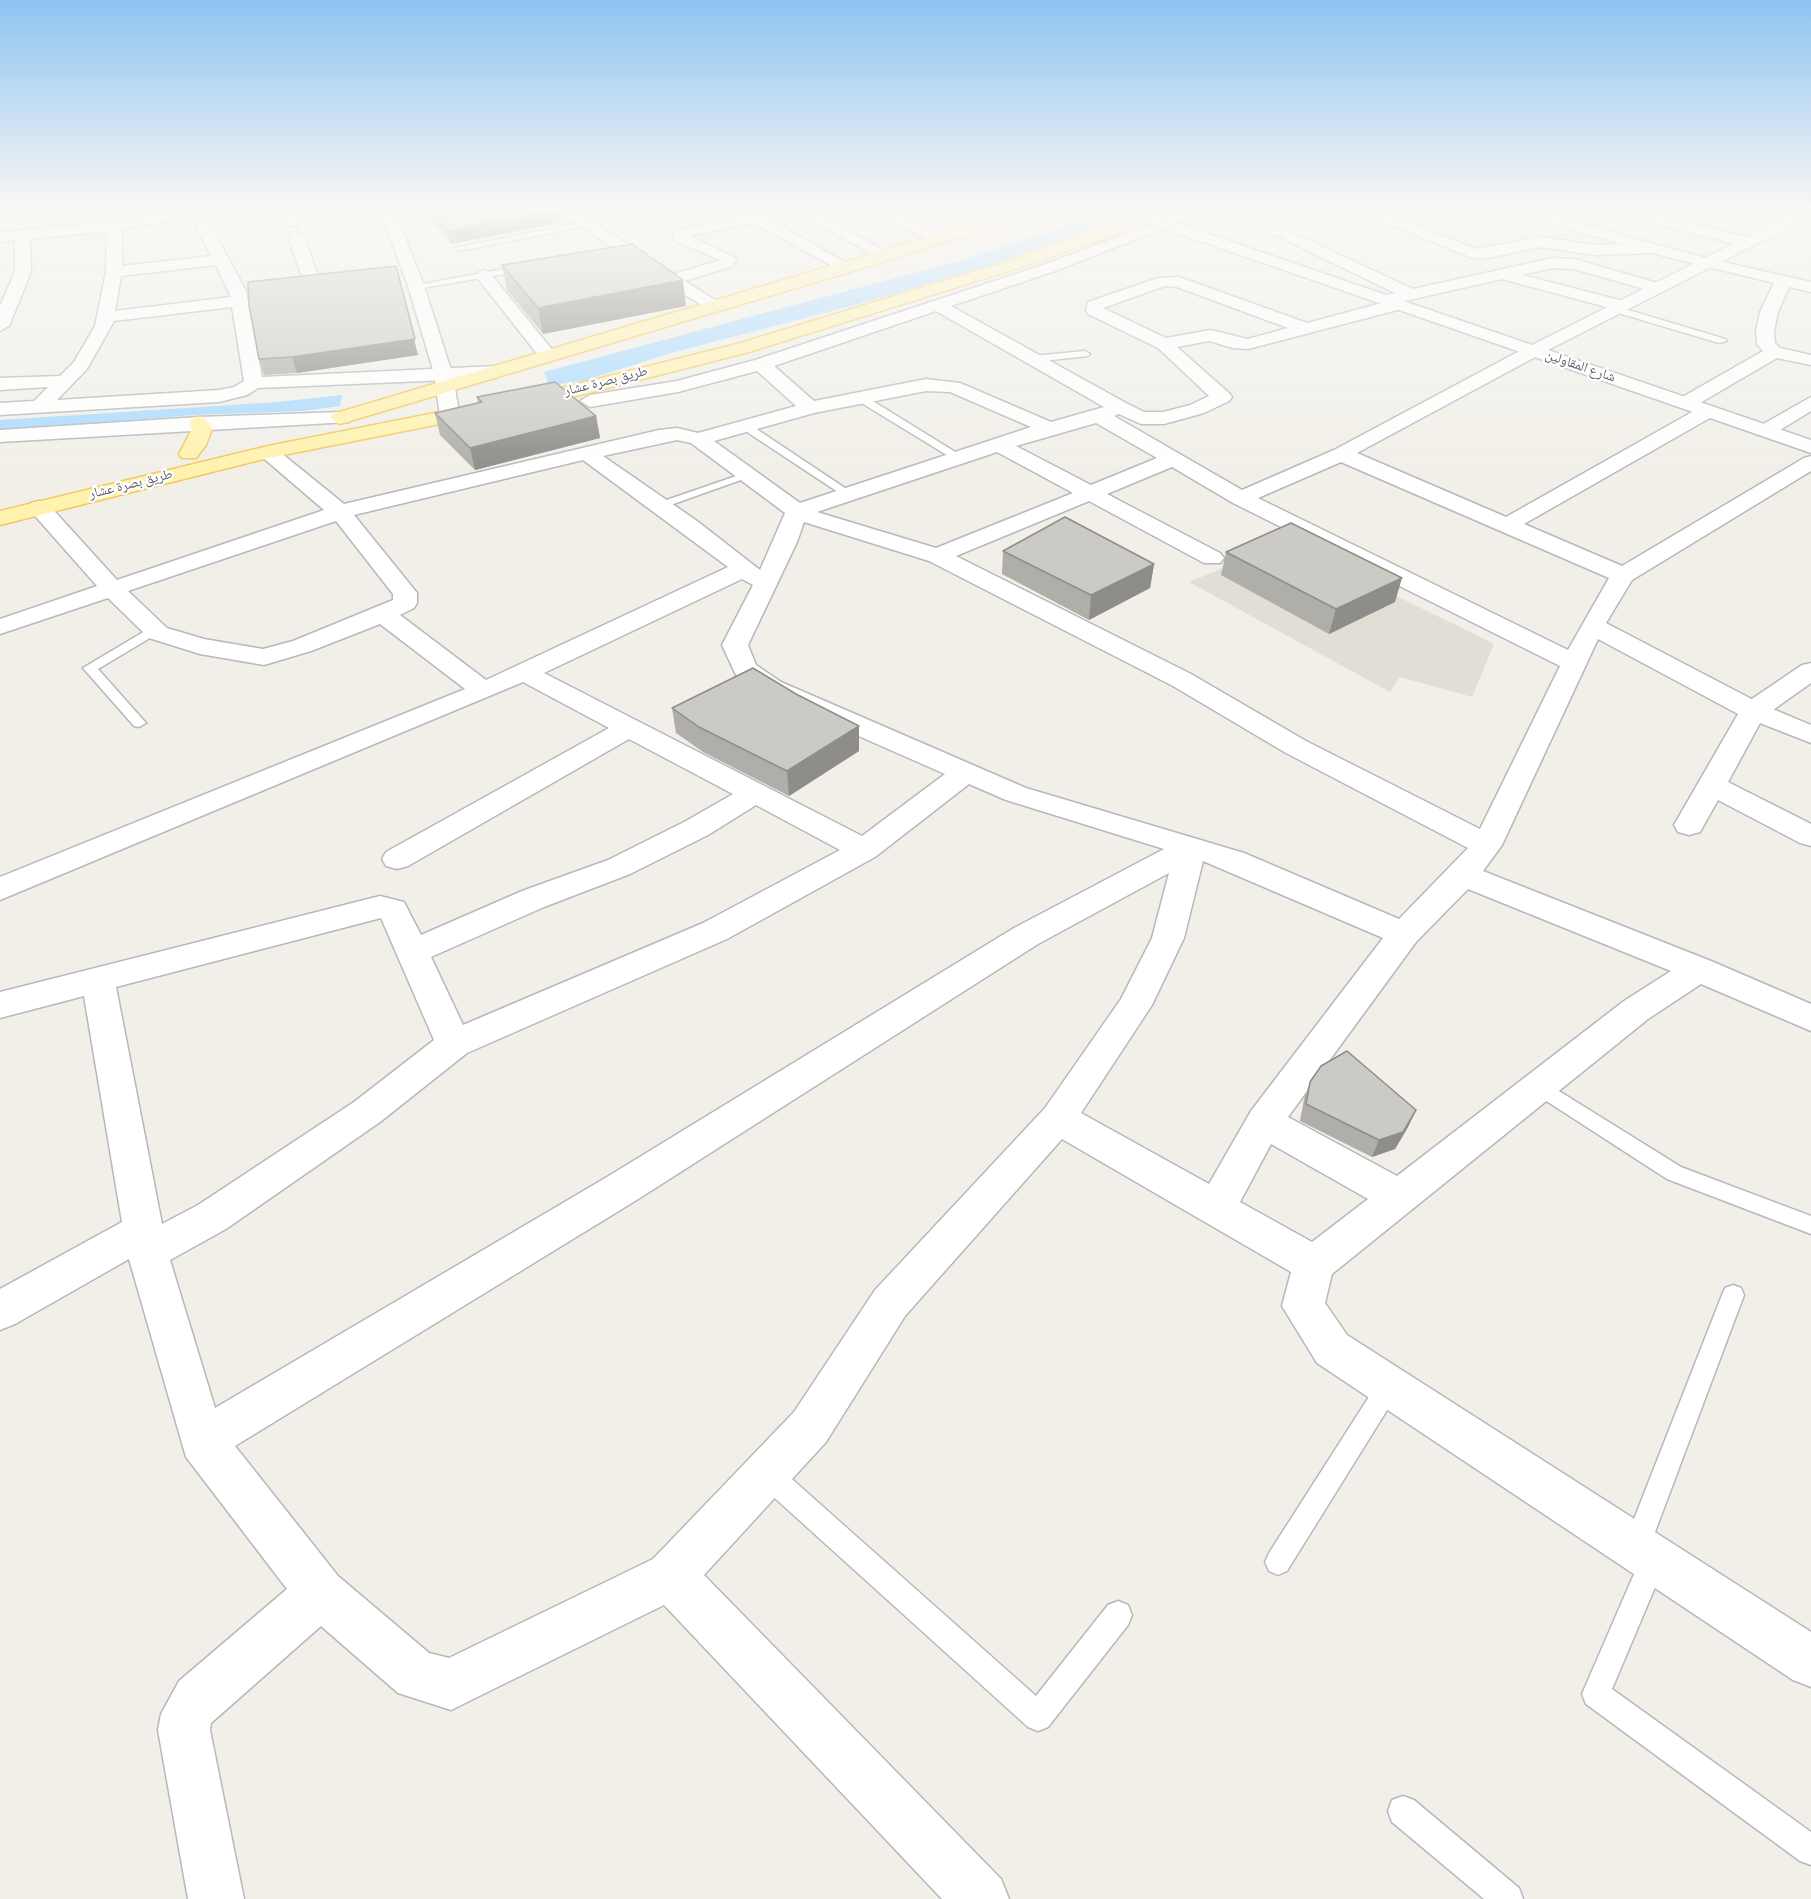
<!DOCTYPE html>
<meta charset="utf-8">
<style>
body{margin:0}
canvas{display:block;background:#f1efe8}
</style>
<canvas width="1811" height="1899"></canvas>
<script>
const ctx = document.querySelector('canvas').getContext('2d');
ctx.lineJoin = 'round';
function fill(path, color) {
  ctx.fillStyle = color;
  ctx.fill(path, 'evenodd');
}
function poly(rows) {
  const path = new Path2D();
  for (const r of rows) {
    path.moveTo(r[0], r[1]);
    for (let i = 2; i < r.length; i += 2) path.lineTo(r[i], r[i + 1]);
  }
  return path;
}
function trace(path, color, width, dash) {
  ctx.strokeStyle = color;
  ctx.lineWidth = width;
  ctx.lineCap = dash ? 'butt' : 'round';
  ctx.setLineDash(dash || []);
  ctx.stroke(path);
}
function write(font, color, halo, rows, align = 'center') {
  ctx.font = font + ' "Source Sans 3","Noto Naskh Arabic",sans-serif';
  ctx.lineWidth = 4.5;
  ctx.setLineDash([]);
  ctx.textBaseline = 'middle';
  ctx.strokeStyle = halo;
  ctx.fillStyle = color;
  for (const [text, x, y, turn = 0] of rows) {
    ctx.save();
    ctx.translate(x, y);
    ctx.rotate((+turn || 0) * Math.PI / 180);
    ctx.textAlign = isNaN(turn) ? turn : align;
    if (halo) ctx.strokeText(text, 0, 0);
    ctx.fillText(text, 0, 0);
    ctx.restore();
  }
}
fill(poly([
 [1287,542,1494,644,1472,697,1400,677,1390,692,1189,582]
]), '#e1ded6');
fill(poly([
 [1106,209,1140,209,998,263,870,301,671,353,583,381,549,385,544,372,962,260,1063,227],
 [342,395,340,406,303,411,196,415,0,430,0,420,278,402]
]), '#aadaff');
const service = poly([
 [585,222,588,226,459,251,455,248,585,222],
 [526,265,529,270,416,289,412,286,526,265],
 [1615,306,1725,339,1727,341,1719,343,1612,311,1610,309,1615,306],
 [1085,351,1090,354,1088,356,1033,362,1028,359,1033,356,1085,351],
 [855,395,863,395,965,458,955,460,855,399,855,395],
 [745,423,749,424,854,494,844,496,741,428,741,424,745,423],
 [745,473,755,475,662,508,652,505,745,473],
 [155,625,162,629,160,632,98,669,146,723,139,727,134,726,83,668,155,625],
 [1538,1078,1681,1167,1811,1216,1811,1234,1667,1179,1531,1091,1528,1086,1531,1081,1538,1078],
 [1733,1285,1741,1288,1744,1295,1649,1548,1654,1546,1663,1550,1667,1559,1612,1689,1811,1832,1811,1865,1800,1861,1586,1704,1582,1694,1641,1558,1636,1560,1627,1556,1623,1547,1722,1295,1725,1288,1733,1285],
 [1389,1375,1397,1378,1401,1386,1397,1394,1287,1571,1278,1575,1269,1571,1265,1562,1269,1553,1381,1378,1389,1375],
 [766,1461,775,1464,1036,1696,1108,1605,1118,1601,1128,1605,1132,1615,1128,1625,1048,1727,1038,1731,1028,1727,757,1482,753,1473,757,1464,766,1461],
 [1403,1796,1414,1800,1519,1888,1523,1899,1484,1899,1392,1822,1388,1811,1392,1800,1403,1796]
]);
const minor = poly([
 [187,209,231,209,229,212,205,216,246,291,262,377,496,366,505,372,496,378,258,388,247,395,219,402,0,415,0,403,34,401,48,387,0,390,0,378,60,376,74,362,95,326,106,272,107,231,30,239,31,272,9,326,0,331,0,306,15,272,15,240,0,242,0,232,115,222,187,209],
 [192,218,211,256,122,266,122,229,192,218],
 [216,265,231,297,115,311,121,276,216,265],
 [232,307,244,381,234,387,219,390,57,400,87,369,114,321,232,307],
 [272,209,287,209,300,223,298,226,288,226,272,209],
 [556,209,573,209,674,274,720,260,676,241,672,234,675,231,742,217,732,209,750,209,762,215,855,268,847,273,841,271,754,223,690,236,736,258,733,266,685,281,718,302,720,306,712,311,665,283,556,209],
 [790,209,808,209,895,256,893,259,881,259,790,209],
 [867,209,885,209,948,240,945,243,935,243,867,209],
 [1193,209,1213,209,1055,271,951,306,1126,403,1144,412,1163,412,1190,405,1209,396,1158,348,1088,314,1086,310,1088,302,1158,278,1179,277,1307,323,1382,303,1380,300,1382,296,1395,293,1222,209,1241,209,1413,289,1553,258,1575,259,1664,285,1666,288,1658,293,1574,269,1553,268,1522,275,1627,302,1629,306,1621,311,1502,279,1405,301,1407,304,1405,308,1248,349,1233,348,1209,341,1177,347,1229,393,1232,397,1229,401,1204,413,1164,424,1141,424,1119,414,1114,416,1242,490,1334,450,1527,347,1539,347,1542,351,1539,355,1357,453,1506,517,1701,407,1715,407,1718,411,1715,415,1524,524,1622,566,1804,458,1811,456,1811,471,1632,580,1606,623,1763,705,1811,725,1811,743,1760,723,1728,782,1811,824,1811,846,1800,843,1718,800,1700,832,1689,835,1678,832,1674,825,1738,714,1598,639,1502,845,1483,871,1711,961,1811,1004,1811,1031,1701,984,1648,1019,1332,1274,1325,1303,1347,1335,1811,1632,1811,1687,1793,1680,1317,1363,1282,1306,1291,1272,1062,1139,905,1316,826,1442,704,1575,1001,1879,1009,1899,942,1899,664,1605,451,1710,398,1693,321,1626,211,1723,210,1730,244,1899,188,1899,158,1730,161,1714,179,1681,287,1589,186,1457,129,1259,15,1324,0,1330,0,1289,122,1222,84,996,0,1018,0,992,380,896,404,902,421,935,522,891,608,860,686,821,733,794,629,739,408,866,397,869,386,866,382,859,386,852,609,728,523,682,0,900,0,877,465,689,380,624,311,651,264,665,200,654,149,638,108,598,0,634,0,619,97,586,28,508,31,503,39,501,47,503,117,580,324,510,261,456,258,452,261,448,275,448,344,504,659,430,677,428,698,433,796,406,757,371,678,392,590,407,580,401,590,395,677,381,755,360,1043,265,1193,209],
 [1165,286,1177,287,1288,328,1248,339,1210,330,1166,338,1103,308,1165,286],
 [936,311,1104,407,1051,422,960,383,926,379,814,401,774,366,936,311],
 [926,391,950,392,1031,427,800,503,714,441,814,413,926,391],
 [1096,423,1157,458,1091,485,1016,446,1096,423],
 [677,440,691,443,785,513,760,570,697,521,603,456,677,440],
 [997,452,1073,493,936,548,817,512,997,452],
 [583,460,728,567,486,680,400,615,414,608,417,603,417,593,354,515,583,460],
 [1341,462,1609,578,1568,650,1258,498,1341,462],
 [1172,467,1233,503,1560,666,1480,829,1306,741,1191,674,956,556,1089,501,1204,563,1220,563,1224,558,1220,553,1107,494,1172,467],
 [336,521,393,594,393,600,293,641,263,649,204,639,167,628,128,591,336,521],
 [804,522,929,561,1173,686,1286,753,1468,848,1399,919,1244,853,1026,788,781,682,756,665,748,645,797,542,804,522],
 [742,579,753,585,722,645,736,675,763,694,945,774,862,836,544,673,742,579],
 [969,784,1006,800,1164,849,1014,928,607,1177,215,1408,170,1260,226,1229,380,1122,467,1053,727,939,875,857,969,784],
 [756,805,840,850,703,923,463,1025,431,957,544,907,630,874,708,835,756,805],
 [1203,861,1383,938,1251,1111,1209,1184,1081,1113,1152,1005,1184,938,1203,861],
 [1169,873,1152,938,1121,999,1045,1108,875,1290,794,1412,653,1559,449,1658,429,1653,338,1576,235,1446,635,1201,1038,944,1169,873],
 [1468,889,1671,971,1624,1001,1397,1176,1288,1117,1416,942,1468,889],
 [381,918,434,1040,354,1102,198,1205,162,1224,116,987,381,918],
 [1271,1144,1368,1199,1312,1242,1240,1202,1271,1144],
 [1340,209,1362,209,1411,223,1476,249,1541,237,1595,245,1622,244,1507,212,1505,209,1528,209,1709,259,1811,282,1811,292,1789,287,1778,312,1774,331,1775,343,1780,348,1811,355,1811,365,1777,358,1693,407,1679,407,1676,403,1679,399,1763,351,1757,344,1756,331,1760,312,1774,283,1652,253,1595,255,1541,247,1482,259,1473,258,1401,229,1342,212,1340,209],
 [1620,209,1630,209,1747,237,1755,242,1747,247,1620,215,1618,212,1620,209],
 [296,231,304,236,320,283,318,286,306,286,304,283,288,236,296,231],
 [483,270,489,272,554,352,557,356,554,360,542,360,475,275,483,270],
 [1811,397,1811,411,1772,435,1758,435,1755,431,1758,427,1811,397]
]);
const tertiary = poly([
 [380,209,394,209,424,286,452,373,460,416,457,420,443,420,440,416,434,373,408,286,380,209],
 [1802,209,1811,209,1811,216,1548,350,1811,440,1811,453,1140,220,1138,217,1145,213,1150,214,1532,345,1802,209],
 [342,412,352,418,349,422,0,442,0,430,199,417,342,412],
 [1811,663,1811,683,1763,717,1753,719,1743,717,1739,711,1743,705,1802,665,1811,663]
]);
const primary = poly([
 [1022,209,1044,209,1042,212,853,271,347,422,340,424,330,418,333,414,1022,209],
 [1153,209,1172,209,1108,237,1015,269,749,352,561,400,268,458,0,525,0,511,268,446,561,388,737,344,1003,263,1153,209],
 [199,417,206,419,212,429,206,445,196,458,182,458,179,454,192,429,189,423,192,419,199,417]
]);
trace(service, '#b5b8bc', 3);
trace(minor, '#b5b8bc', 3);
trace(tertiary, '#b5b8bc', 3);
trace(primary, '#f2c960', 3);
fill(service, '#fff');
fill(minor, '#fff');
fill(tertiary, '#fff');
fill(primary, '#fff2af');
fill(poly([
 [423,209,559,209,562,222,451,244],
 [502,265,686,306,543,334,507,290],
 [248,282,418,355,297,373,264,375,259,359],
 [477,397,596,416,600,438,475,470,440,435,435,413,478,403],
 [1003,551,1154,564,1150,588,1089,620,1002,574],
 [1226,552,1395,602,1329,634,1221,575],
 [672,708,859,751,789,796,703,752,676,733],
 [1310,1082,1416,1110,1408,1127,1395,1149,1372,1157,1300,1121,1304,1099]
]), '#afaea9');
fill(poly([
 [560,209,562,222,451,244,448,231],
 [396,266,418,355,297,373,292,357],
 [683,280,686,306,543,334,538,308],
 [596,416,600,438,475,470,470,448],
 [1154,564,1150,588,1089,620,1091,595],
 [1402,578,1395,602,1329,634,1336,609],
 [859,726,859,751,789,796,787,771],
 [1416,1110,1408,1127,1395,1149,1372,1157,1379,1140]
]), '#8f8d8a');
const building = poly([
 [430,209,560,209,448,231,430,209],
 [632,244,683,280,538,308,502,265,632,244],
 [396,266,415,339,292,357,259,359,249,305,248,282,396,266],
 [555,382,596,416,470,448,435,413,482,402,477,397,555,382],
 [1065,517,1154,564,1091,595,1003,551,1065,517],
 [1291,523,1402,578,1336,609,1226,552,1291,523],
 [753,668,796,694,859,726,787,771,699,727,672,708,753,668],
 [1347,1051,1416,1110,1403,1132,1379,1140,1306,1104,1310,1082,1321,1066,1347,1051]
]);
fill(building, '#cccac5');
trace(building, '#8f8d8a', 1.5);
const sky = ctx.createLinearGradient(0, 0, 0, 475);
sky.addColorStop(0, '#8fc3f1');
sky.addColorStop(0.44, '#f9f8f5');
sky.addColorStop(1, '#f9f8f500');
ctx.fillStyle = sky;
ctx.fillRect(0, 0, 1811, 475);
write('14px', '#5f6368', '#fff', [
 ["شارع المقاولين",1580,367,19],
 ["طريق بصرة عشار",606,382,-14],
 ["طريق بصرة عشار",131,485,-14]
]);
</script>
